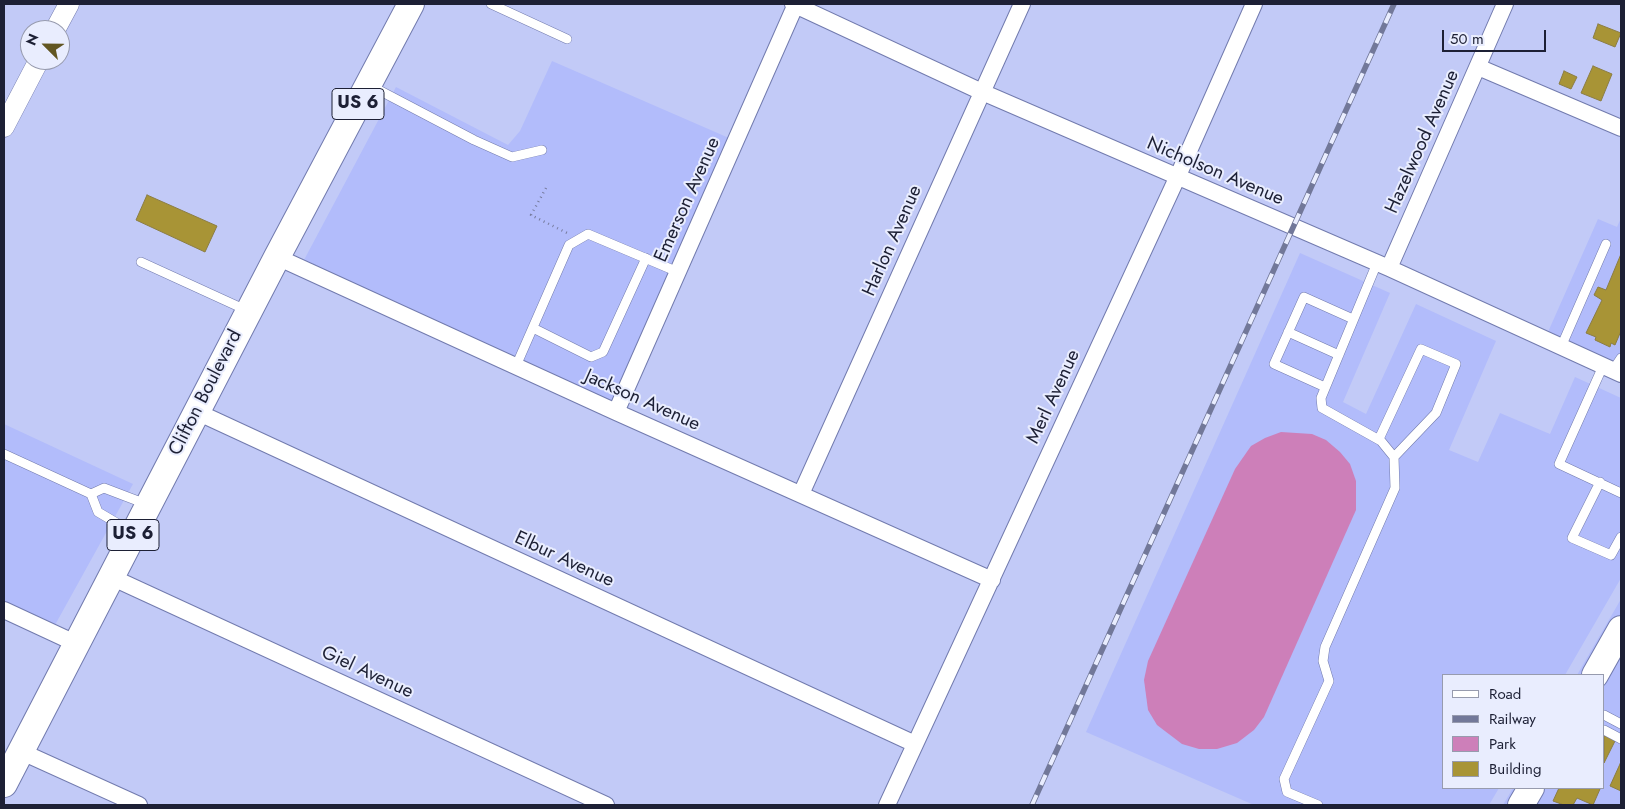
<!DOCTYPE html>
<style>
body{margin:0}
#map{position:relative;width:1625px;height:809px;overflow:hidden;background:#c2caf7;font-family:Jost,sans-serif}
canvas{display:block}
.frame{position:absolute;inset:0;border:5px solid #1d2035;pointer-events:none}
.legend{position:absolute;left:1442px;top:674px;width:162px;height:115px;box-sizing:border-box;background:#e9edfe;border:1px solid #979bae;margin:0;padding:6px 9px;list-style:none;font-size:15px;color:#1d2035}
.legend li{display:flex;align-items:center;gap:10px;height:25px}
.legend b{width:25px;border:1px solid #979bae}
.north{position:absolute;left:20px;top:20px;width:50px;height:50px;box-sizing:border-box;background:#e9edfe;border:1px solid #979bae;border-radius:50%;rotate:293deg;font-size:14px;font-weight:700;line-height:20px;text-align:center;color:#1d2035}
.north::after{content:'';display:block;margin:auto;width:18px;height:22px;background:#625623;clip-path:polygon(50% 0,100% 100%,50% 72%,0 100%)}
.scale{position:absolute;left:1442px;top:30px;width:104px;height:22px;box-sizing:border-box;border:2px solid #1d2035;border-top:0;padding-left:6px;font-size:15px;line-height:18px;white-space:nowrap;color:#1d2035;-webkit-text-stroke:4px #e9edfe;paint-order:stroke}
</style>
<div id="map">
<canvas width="1625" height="809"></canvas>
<div class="frame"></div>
<ul class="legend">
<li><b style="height:6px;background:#fff"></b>Road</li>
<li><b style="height:6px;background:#727899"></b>Railway</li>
<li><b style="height:14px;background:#cd7fb9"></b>Park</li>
<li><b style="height:14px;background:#a89436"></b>Building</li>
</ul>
<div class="north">N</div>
<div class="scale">50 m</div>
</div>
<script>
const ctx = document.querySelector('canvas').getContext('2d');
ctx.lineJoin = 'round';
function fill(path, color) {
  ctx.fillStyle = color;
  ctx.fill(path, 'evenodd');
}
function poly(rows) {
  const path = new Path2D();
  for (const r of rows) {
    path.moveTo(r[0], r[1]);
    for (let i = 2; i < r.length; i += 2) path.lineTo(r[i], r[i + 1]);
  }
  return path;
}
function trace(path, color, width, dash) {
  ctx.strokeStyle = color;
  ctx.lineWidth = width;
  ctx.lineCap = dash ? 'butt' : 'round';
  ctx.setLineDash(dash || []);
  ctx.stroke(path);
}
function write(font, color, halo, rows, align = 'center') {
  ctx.font = font + ' Jost,sans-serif';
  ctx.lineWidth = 4;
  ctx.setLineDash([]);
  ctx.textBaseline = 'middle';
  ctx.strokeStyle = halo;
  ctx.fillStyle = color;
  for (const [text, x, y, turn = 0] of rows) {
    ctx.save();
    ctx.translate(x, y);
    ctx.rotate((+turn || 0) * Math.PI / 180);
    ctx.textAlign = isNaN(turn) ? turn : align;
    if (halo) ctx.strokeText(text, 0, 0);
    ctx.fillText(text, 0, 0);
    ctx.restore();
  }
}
fill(poly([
 [552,61,729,138,614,403,304,260,396,87,508,145,520,131],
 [1621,218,1621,365,1548,332,1598,219,1617,227],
 [1300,253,1390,293,1343,402,1366,414,1416,304,1496,341,1449,450,1478,462,1500,413,1550,434,1575,377,1621,398,1621,578,1565,675,1444,675,1444,788,1499,788,1489,805,1254,805,1086,732],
 [4,424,133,484,55,625,4,601],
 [1621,599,1621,805,1503,805,1513,788,1604,788,1604,675,1577,675]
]), '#b2bcfb');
fill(poly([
 [1281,432,1312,434,1326,440,1340,452,1350,464,1356,481,1356,510,1264,717,1254,730,1237,743,1217,749,1199,749,1182,744,1157,725,1148,710,1144,680,1148,661,1235,469,1251,446,1265,438]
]), '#cd7fb9');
const building = poly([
 [1598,24,1621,33,1615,47,1593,38,1598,24],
 [1593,66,1612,74,1601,101,1581,93,1593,66],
 [1564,71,1577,77,1571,89,1559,84,1564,71],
 [147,195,217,226,205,252,136,220,147,195],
 [1621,254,1621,331,1615,345,1611,343,1610,347,1595,340,1596,337,1586,333,1602,300,1594,295,1598,287,1606,290,1621,254],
 [1604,734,1616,739,1604,763,1604,734],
 [1620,764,1621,765,1621,791,1610,786,1620,764],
 [1559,788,1597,788,1600,789,1593,805,1577,798,1573,805,1564,805,1553,801,1559,788]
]);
fill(building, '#a89436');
trace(building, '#8b7d44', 1);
const service = poly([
 [491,4,567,39],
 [371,86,474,140,512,157,542,150],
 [141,262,246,310],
 [533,328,591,357,603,352,646,258],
 [1288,332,1339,355],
 [1561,347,1606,244],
 [516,366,569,245,588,234,678,272],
 [1603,366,1559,464,1621,493],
 [1613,370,1621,358],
 [1325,387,1274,364,1304,297,1353,319],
 [1379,439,1421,349,1456,364,1436,413,1394,457],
 [4,454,91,494],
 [1600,482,1572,538,1611,555,1621,537],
 [91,494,104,488,146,504],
 [91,494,98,512,132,532],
 [1604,715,1621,724],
 [1604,730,1621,739],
 [1318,805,1287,792,1284,779,1329,681,1323,661,1325,647,1395,488,1394,457,1381,441,1322,408,1321,398,1377,263]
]);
const minor = poly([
 [793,4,982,92,1389,268,1621,374],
 [1478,67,1621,128],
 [277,257,616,412,992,580],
 [1389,268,1505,4],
 [197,412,915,744],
 [616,412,796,4],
 [801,494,1022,4],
 [111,577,606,805],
 [4,610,75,643],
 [22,752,139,805],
 [887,805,1177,178,1254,4]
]);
const tertiary = poly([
 [55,30,69,4],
 [4,127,39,60]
]);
const primary = poly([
 [1595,675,1621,629],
 [4,784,277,257,411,4],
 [1521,805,1531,788]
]);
trace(service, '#727bae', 10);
trace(minor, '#727bae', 18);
trace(tertiary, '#727bae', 21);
trace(primary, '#727bae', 28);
trace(poly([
 [546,188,531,215,567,233]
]), '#767b9d', 2.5, [1, 4]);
trace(service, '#fff', 9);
trace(minor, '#fff', 16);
trace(tertiary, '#fff', 20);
trace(primary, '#fff', 26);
const rail = poly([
 [1032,805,1394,4]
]);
trace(rail, '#727899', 5.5);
trace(rail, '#e9edfe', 4, [11]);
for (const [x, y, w] of [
 [358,104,52],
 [133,535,52]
]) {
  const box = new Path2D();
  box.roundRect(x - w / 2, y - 15.5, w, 31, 4);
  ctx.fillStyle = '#e9edfe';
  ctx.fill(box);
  trace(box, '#1d2035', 1);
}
write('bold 18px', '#1d2035', null, [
 ["US 6",358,104],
 ["US 6",133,535]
]);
write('19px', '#1d2035', '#e9edfe', [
 ["Hazelwood Avenue",1423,142,-66],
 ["Nicholson Avenue",1215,172,23],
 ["Emerson Avenue",688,200,-66],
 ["Harlon Avenue",893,241,-66],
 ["Clifton Boulevard",206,393,-63],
 ["Merl Avenue",1054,397,-65],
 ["Jackson Avenue",642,401,24],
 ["Elbur Avenue",564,560,25],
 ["Giel Avenue",367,673,25]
]);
</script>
